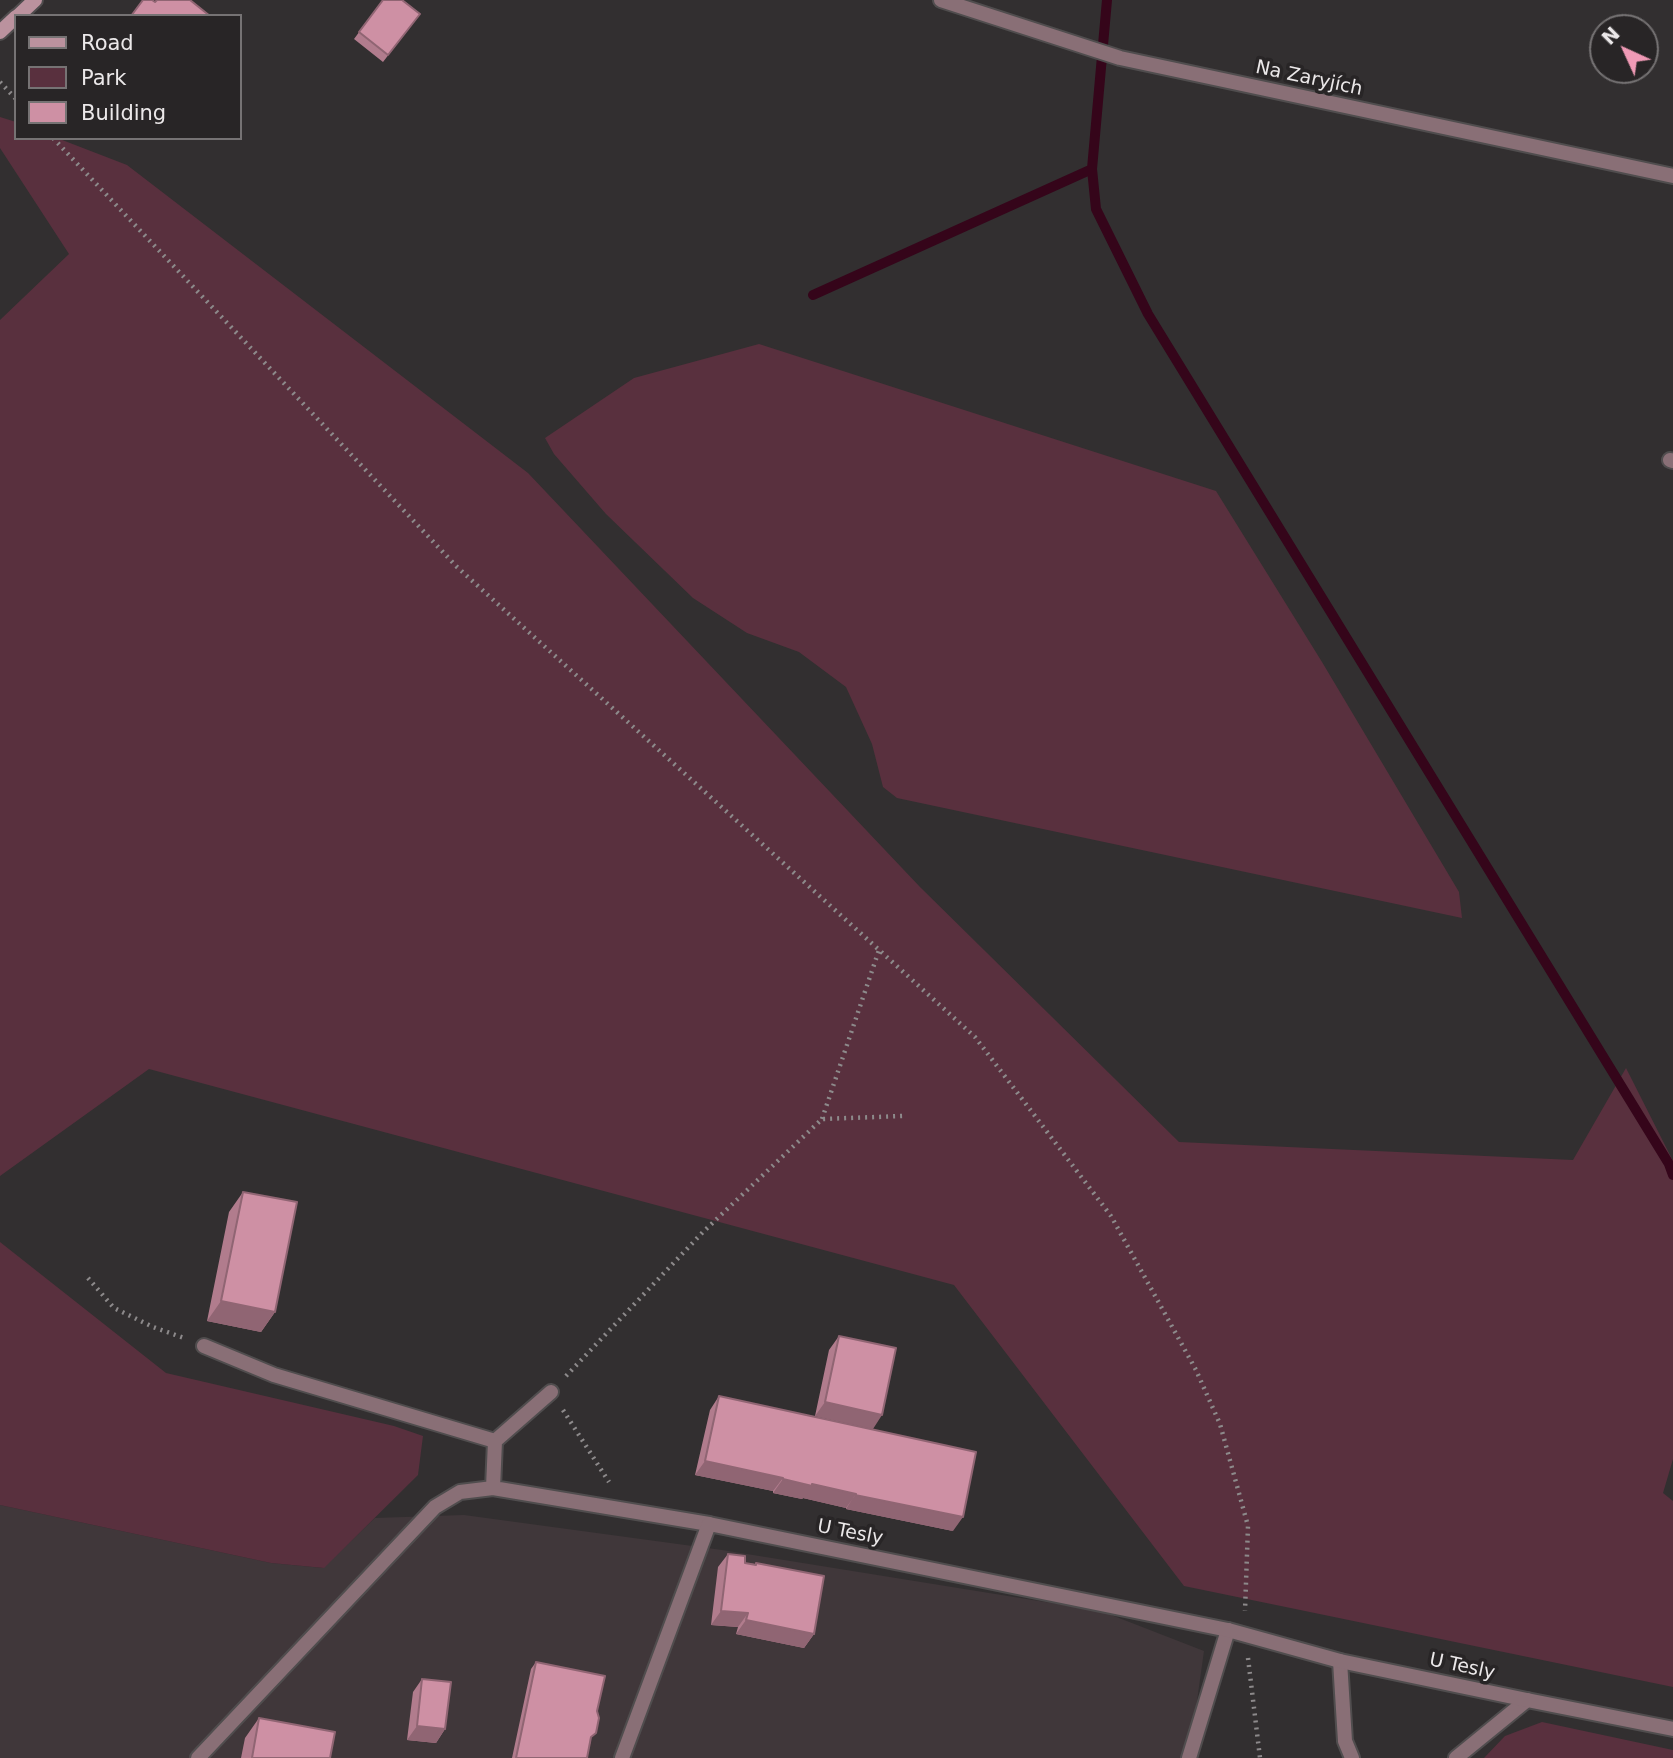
<!DOCTYPE html>
<meta charset="utf-8">
<style>
body{margin:0}
#map{position:relative;width:1673px;height:1758px;overflow:hidden;background:#322f30;font-family:"DejaVu Sans",sans-serif}
canvas{display:block}
.legend{position:absolute;left:14px;top:14px;width:228px;height:126px;box-sizing:border-box;background:#282526;border:2px solid #767374;margin:0;padding:9px 12px;list-style:none;font-size:21px;color:#ebe8e9}
.legend li{display:flex;align-items:center;gap:14px;height:35px}
.legend b{width:35px;border:2px solid #767374}
.north{position:absolute;left:1589px;top:14px;width:70px;height:70px;box-sizing:border-box;background:#282526;border:2px solid #767374;border-radius:50%;rotate:315deg;font-size:19px;font-weight:700;line-height:28px;text-align:center;color:#ebe8e9}
.north::after{content:'';display:block;margin:auto;width:24px;height:32px;background:#f09ab6;clip-path:polygon(50% 0,100% 100%,50% 72%,0 100%)}
</style>
<div id="map">
<canvas width="1673" height="1758"></canvas>
<ul class="legend">
<li><b style="height:9px;background:#bb929e"></b>Road</li>
<li><b style="height:19px;background:#59303e"></b>Park</li>
<li><b style="height:19px;background:#ce90a4"></b>Building</li>
</ul>
<div class="north">N</div>
</div>
<script>
const ctx = document.querySelector('canvas').getContext('2d');
ctx.lineJoin = 'round';
function fill(path, color) {
  ctx.fillStyle = color;
  ctx.fill(path, 'evenodd');
}
function poly(rows) {
  const path = new Path2D();
  for (const r of rows) {
    path.moveTo(r[0], r[1]);
    for (let i = 2; i < r.length; i += 2) path.lineTo(r[i], r[i + 1]);
  }
  return path;
}
function trace(path, color, width, dash) {
  ctx.strokeStyle = color;
  ctx.lineWidth = width;
  ctx.lineCap = dash ? 'butt' : 'round';
  ctx.setLineDash(dash || []);
  ctx.stroke(path);
}
function write(font, color, halo, rows, align = 'center') {
  ctx.font = font + ' "DejaVu Sans",sans-serif';
  ctx.lineWidth = 7;
  ctx.setLineDash([]);
  ctx.textBaseline = 'middle';
  ctx.strokeStyle = halo;
  ctx.fillStyle = color;
  for (const [text, x, y, turn = 0] of rows) {
    ctx.save();
    ctx.translate(x, y);
    ctx.rotate((+turn || 0) * Math.PI / 180);
    ctx.textAlign = isNaN(turn) ? turn : align;
    if (halo) ctx.strokeText(text, 0, 0);
    ctx.fillText(text, 0, 0);
    ctx.restore();
  }
}
fill(poly([
 [0,1505,271,1563,323,1568,375,1518,464,1515,722,1550,1101,1611,1204,1651,1189,1758,0,1758]
]), '#40373a');
fill(poly([
 [0,117,16,122,16,138,57,138,127,165,528,473,920,887,1179,1142,1573,1160,1626,1068,1673,1161,1673,1459,1663,1493,1673,1501,1673,1687,1184,1586,954,1285,149,1069,0,1176,0,320,69,254,0,148],
 [759,344,1216,491,1322,662,1459,892,1462,918,897,798,883,787,872,744,846,687,799,652,747,633,693,598,606,514,554,454,545,438,634,378],
 [0,1242,166,1373,394,1426,423,1436,418,1475,324,1568,271,1563,0,1505],
 [1542,1722,1673,1750,1673,1758,1484,1758,1505,1736]
]), '#59303e');
trace(poly([
 [1107,0,1092,169,1096,209,1148,314,1669,1164,1673,1175],
 [813,295,1092,169]
]), '#35051a', 10);
const lane = poly([
 [204,1346,274,1375,495,1441],
 [493,1488,495,1441,551,1392],
 [1340,1661,1345,1741,1352,1758],
 [198,1758,435,1507,460,1492,493,1488,709,1524],
 [1189,1758,1228,1630],
 [1456,1758,1527,1700]
]);
const street = poly([
 [941,0,1120,58,1673,176],
 [1670,460,1673,461],
 [622,1758,709,1524,1228,1630,1340,1661,1527,1700,1673,1729]
]);
const secondary = poly([
 [18,16,35,0],
 [0,32,16,17]
]);
trace(lane, '#504d4e', 18);
trace(street, '#504d4e', 18);
trace(secondary, '#504d4e', 18);
trace(poly([
 [0,82,16,99],
 [53,138,457,567,975,1037,1111,1216,1196,1370,1220,1424,1248,1526,1245,1611],
 [822,1119,879,950],
 [88,1278,114,1308,153,1327,184,1338],
 [566,1376,703,1232,822,1119,903,1116],
 [563,1410,609,1482],
 [1248,1658,1260,1758]
]), '#8d8a8b', 4.5, [2, 5]);
trace(lane, '#896f76', 14);
trace(street, '#896f76', 14);
trace(secondary, '#bb929e', 14);
fill(poly([
 [383,0,403,0,420,14,383,62,354,39],
 [243,1192,275,1312,261,1332,207,1321,229,1212],
 [839,1336,873,1429,815,1416,829,1350],
 [719,1396,953,1531,846,1509,846,1508,803,1498,802,1499,773,1493,773,1491,695,1475,710,1410],
 [728,1554,745,1563,755,1564,756,1563,814,1634,804,1648,736,1634,738,1627,711,1625,718,1567],
 [536,1662,591,1740,587,1758,512,1758,531,1669],
 [422,1679,445,1729,436,1743,407,1740,413,1692],
 [259,1718,330,1758,241,1758,245,1738]
]), '#b17c8d');
fill(poly([
 [221,1301,275,1312,261,1332,207,1321],
 [825,1402,882,1415,873,1429,815,1416],
 [705,1461,783,1478,773,1491,695,1475],
 [783,1479,812,1484,856,1494,846,1508,803,1498,802,1499,773,1493],
 [855,1495,963,1517,953,1531,846,1509],
 [721,1611,748,1613,738,1627,711,1625],
 [746,1620,814,1634,804,1648,736,1634],
 [417,1726,445,1729,436,1743,407,1740]
]), '#906573');
const building = poly([
 [143,0,152,0,155,2,157,0,190,0,210,16,131,16,143,0],
 [383,0,402,0,420,14,388,55,359,32,383,0],
 [243,1192,297,1202,275,1312,221,1301,243,1192],
 [839,1336,896,1348,882,1415,825,1402,839,1336],
 [719,1396,976,1452,963,1517,855,1495,856,1494,812,1484,812,1486,783,1479,783,1478,705,1461,719,1396],
 [728,1554,745,1556,745,1563,756,1565,756,1563,824,1576,814,1634,746,1620,748,1613,721,1611,728,1554],
 [536,1662,605,1676,597,1711,599,1718,596,1733,591,1737,587,1758,516,1758,536,1662],
 [422,1679,451,1682,445,1729,417,1726,422,1679],
 [259,1718,335,1732,330,1758,252,1758,259,1718]
]);
fill(building, '#ce90a4');
trace(building, '#906573', 2);
write('19px', '#ebe8e9', '#282526', [
 ["Na Zaryjích",1309,79,12],
 ["U Tesly",850,1533,11],
 ["U Tesly",1462,1667,12]
]);
</script>
